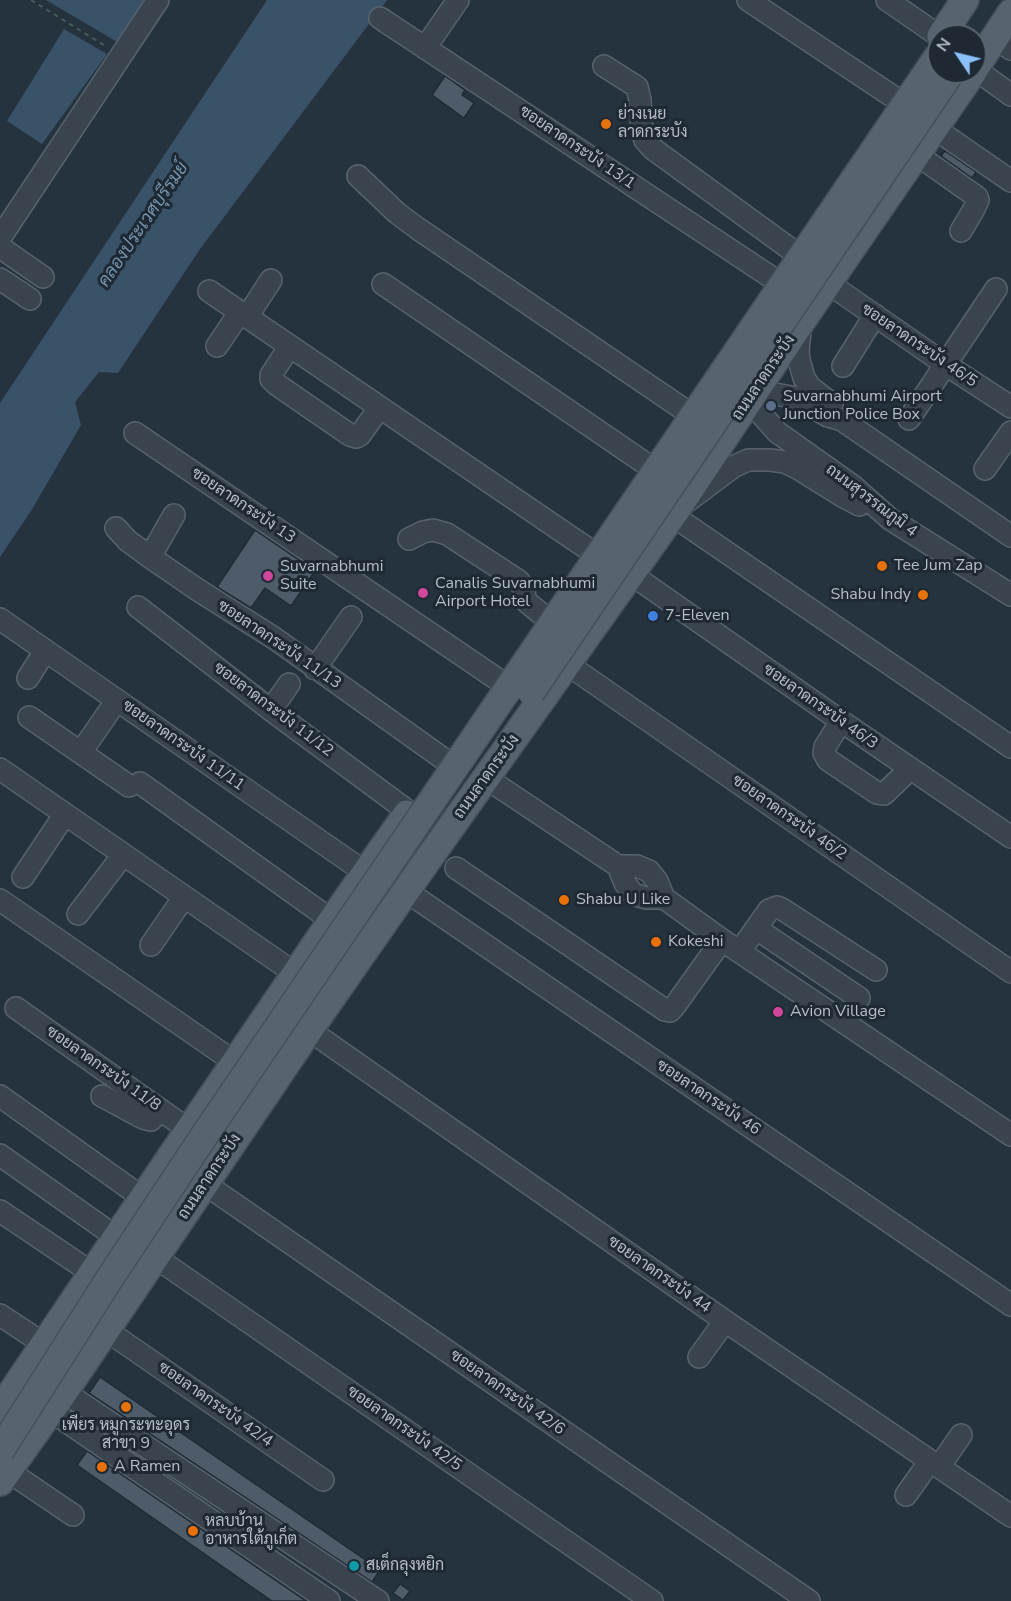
<!DOCTYPE html>
<meta charset="utf-8">
<style>
body{margin:0}
#map{position:relative;width:1011px;height:1601px;overflow:hidden;background:#25333f;font-family:"Nunito Sans",sans-serif}
canvas{display:block}
.north{position:absolute;left:927px;top:24px;width:60px;height:60px;box-sizing:border-box;background:#1e2934;border:2px solid #5a6570;border-radius:50%;rotate:305deg;font-size:16px;font-weight:700;line-height:24px;text-align:center;color:#b5bfca}
.north::after{content:'';display:block;margin:auto;width:21px;height:27px;background:#8bc0f8;clip-path:polygon(50% 0,100% 100%,50% 72%,0 100%)}
</style>
<div id="map">
<canvas width="1011" height="1601"></canvas>
<div class="north">N</div>
</div>
<script>
const ctx = document.querySelector('canvas').getContext('2d');
ctx.lineJoin = 'round';
function fill(path, color) {
  ctx.fillStyle = color;
  ctx.fill(path, 'evenodd');
}
function poly(rows) {
  const path = new Path2D();
  for (const r of rows) {
    path.moveTo(r[0], r[1]);
    for (let i = 2; i < r.length; i += 2) path.lineTo(r[i], r[i + 1]);
  }
  return path;
}
function trace(path, color, width, dash) {
  ctx.strokeStyle = color;
  ctx.lineWidth = width;
  ctx.lineCap = dash ? 'butt' : 'round';
  ctx.setLineDash(dash || []);
  ctx.stroke(path);
}
function write(font, color, halo, rows, align = 'center') {
  ctx.font = font + ' "Nunito Sans",Sarabun,sans-serif';
  ctx.lineWidth = 6;
  ctx.setLineDash([]);
  ctx.textBaseline = 'middle';
  ctx.strokeStyle = halo;
  ctx.fillStyle = color;
  for (const [text, x, y, turn = 0] of rows) {
    ctx.save();
    ctx.translate(x, y);
    ctx.rotate((+turn || 0) * Math.PI / 180);
    ctx.textAlign = isNaN(turn) ? turn : align;
    if (halo) ctx.strokeText(text, 0, 0);
    ctx.fillText(text, 0, 0);
    ctx.restore();
  }
}
fill(poly([
 [46,0,145,0,119,43],
 [267,0,387,0,200,249,118,373,99,372,75,402,81,425,31,511,0,557,0,403],
 [64,29,107,54,42,144,7,121]
]), '#3a5268');
const building = poly([
 [445,76,465,90,462,95,474,103,464,118,432,95,445,76],
 [945,151,976,172,972,178,941,156,945,151],
 [255,530,315,571,291,606,265,588,251,608,217,587,255,530],
 [100,1377,380,1570,372,1582,89,1393,100,1377],
 [87,1451,306,1601,272,1601,77,1465,87,1451],
 [400,1584,410,1591,403,1600,393,1593,400,1584]
]);
fill(building, '#4e5c6a');
trace(building, '#202b36', 1.5);
const minor = poly([
 [748,0,898,100],
 [887,0,939,36],
 [380,18,774,279],
 [995,38,1011,49],
 [425,48,458,0],
 [604,66,637,87,640,100,642,132,645,140,653,149,793,251],
 [975,69,1011,95],
 [934,128,1011,181],
 [916,154,977,197,978,200,974,209,961,231],
 [358,176,397,213,417,228,686,411],
 [0,238,158,0],
 [0,247,43,277],
 [0,279,30,299],
 [828,283,945,364,1011,407],
 [383,284,649,466],
 [209,291,591,551],
 [247,317,271,280],
 [801,323,798,350,799,360,804,378,810,387,832,404],
 [217,346,240,312],
 [290,346,271,375,271,379,276,384,350,435,356,437,360,435,380,407],
 [843,366,875,315],
 [747,386,750,398,762,415,777,432,853,486,890,519,1011,595],
 [742,388,797,398,828,416,842,420,1011,536],
 [909,419,996,289],
 [135,433,500,681],
 [985,469,1011,432],
 [685,503,733,467,748,460,770,460,785,462,799,469,844,497,859,505],
 [672,515,1011,747],
 [116,528,128,541,150,557,198,590,274,638,445,760],
 [409,539,423,532,433,530,447,534,519,581,524,589,525,599,528,603,545,617],
 [150,557,174,515],
 [631,574,841,721,1011,837],
 [138,607,271,710,409,812],
 [0,619,366,873],
 [567,664,1011,972],
 [315,669,351,617],
 [28,678,45,651],
 [271,710,289,684],
 [29,717,129,786],
 [841,721,825,747,824,753,828,760,877,793,884,794,910,769],
 [81,752,117,700],
 [0,769,296,974],
 [486,778,618,866],
 [140,783,320,912,333,919],
 [618,866,637,866,649,871,657,881,664,898,722,940,1011,1135],
 [618,866,625,883,633,894,646,898,664,898],
 [456,868,665,1010,670,1011,674,1007,722,940],
 [23,877,65,814],
 [406,891,1011,1305],
 [0,900,236,1063],
 [78,914,123,855],
 [757,929,859,998],
 [151,945,184,897],
 [740,951,769,910,777,907,782,909,876,970],
 [16,1008,189,1130],
 [309,1030,725,1321,1011,1516],
 [0,1096,143,1198],
 [102,1096,143,1118,151,1120,161,1110],
 [0,1155,116,1237],
 [205,1184,809,1601],
 [0,1211,92,1273],
 [155,1257,652,1601],
 [0,1315,44,1344],
 [106,1330,323,1480],
 [699,1357,725,1321],
 [64,1392,378,1601],
 [51,1411,329,1601],
 [939,1467,961,1435],
 [8,1471,73,1515],
 [906,1495,930,1461]
]);
const major = poly([
 [941,36,965,0],
 [975,68,1011,13],
 [0,1410,189,1130,333,919,407,814],
 [0,1482,64,1392,309,1030,424,865,677,509,801,322,973,72]
]);
trace(minor, '#57626d', 24);
trace(major, '#45505b', 30);
trace(poly([
 [31,0,107,47]
]), '#455c5c', 2, [4.5, 4.5]);
trace(minor, '#39444f', 21);
trace(major, '#57636f', 27);
const majorBridge = poly([
 [531,692,951,72],
 [0,1451,110,1278,200,1142,939,55]
]);
trace(majorBridge, '#45505b', 30, []);
trace(majorBridge, '#57636f', 27);
for (const [x, y, r, color] of [
 [606,124,6,"#e8710a"],
 [771,406,6,"#5c6f8a"],
 [882,566,6,"#e8710a"],
 [268,576,6,"#d1479c"],
 [423,593,6,"#d1479c"],
 [923,595,6,"#e8710a"],
 [653,616,6,"#3f7fe0"],
 [564,900,6,"#e8710a"],
 [656,942,6,"#e8710a"],
 [778,1012,6,"#d1479c"],
 [126,1407,6,"#e8710a"],
 [102,1467,6,"#e8710a"],
 [193,1531,6,"#e8710a"],
 [354,1566,6,"#0f9aa8"]
]) {
  const dot = new Path2D();
  dot.arc(x, y, r, 0, 2 * Math.PI);
  ctx.fillStyle = color;
  ctx.fill(dot);
  trace(dot, '#1e2934', 2);
}
write('16px', '#b5bfca', '#1e2934', [
 ["ย่างเนย",618,115],
 ["ลาดกระบัง",618,133],
 ["Suvarnabhumi Airport",783,397],
 ["Junction Police Box",783,415],
 ["Tee Jum Zap",894,566],
 ["Suvarnabhumi",280,567],
 ["Suite",280,585],
 ["Canalis Suvarnabhumi",435,584],
 ["Airport Hotel",435,602],
 ["Shabu Indy",911,595,"right"],
 ["7-Eleven",665,616],
 ["Shabu U Like",576,900],
 ["Kokeshi",668,942],
 ["Avion Village",790,1012],
 ["เพียร หมูกระทะอุดร",126,1426,"center"],
 ["สาขา 9",126,1444,"center"],
 ["A Ramen",114,1467],
 ["หลบบ้าน",205,1522],
 ["อาหารใต้ภูเก็ต",205,1540],
 ["สเต็กลุงหยิก",366,1566]
], 'left');
write('16px', '#b5bfca', '#1e2934', [
 ["ซอยลาดกระบัง 13/1",577,148,34],
 ["ซอยลาดกระบัง 46/5",919,346,34],
 ["ถนนลาดกระบัง",764,378,-56],
 ["ถนนสุวรรณภูมิ 4",871,501,37],
 ["ซอยลาดกระบัง 13",243,506,34],
 ["ซอยลาดกระบัง 11/13",279,645,34],
 ["ซอยลาดกระบัง 46/3",820,707,35],
 ["ซอยลาดกระบัง 11/12",273,710,37],
 ["ซอยลาดกระบัง 11/11",183,746,35],
 ["ถนนลาดกระบัง",487,777,-54],
 ["ซอยลาดกระบัง 46/2",789,818,35],
 ["ซอยลาดกระบัง 11/8",103,1069,35],
 ["ซอยลาดกระบัง 46",708,1098,34],
 ["ถนนลาดกระบัง",210,1177,-56],
 ["ซอยลาดกระบัง 44",659,1275,35],
 ["ซอยลาดกระบัง 42/6",507,1393,35],
 ["ซอยลาดกระบัง 42/4",215,1405,35],
 ["ซอยลาดกระบัง 42/5",404,1429,35]
]);
write('italic 18px', '#7593ad', '#1e2934', [
 ["คลองประเวศบุรีรมย์",144,225,-56]
]);
</script>
